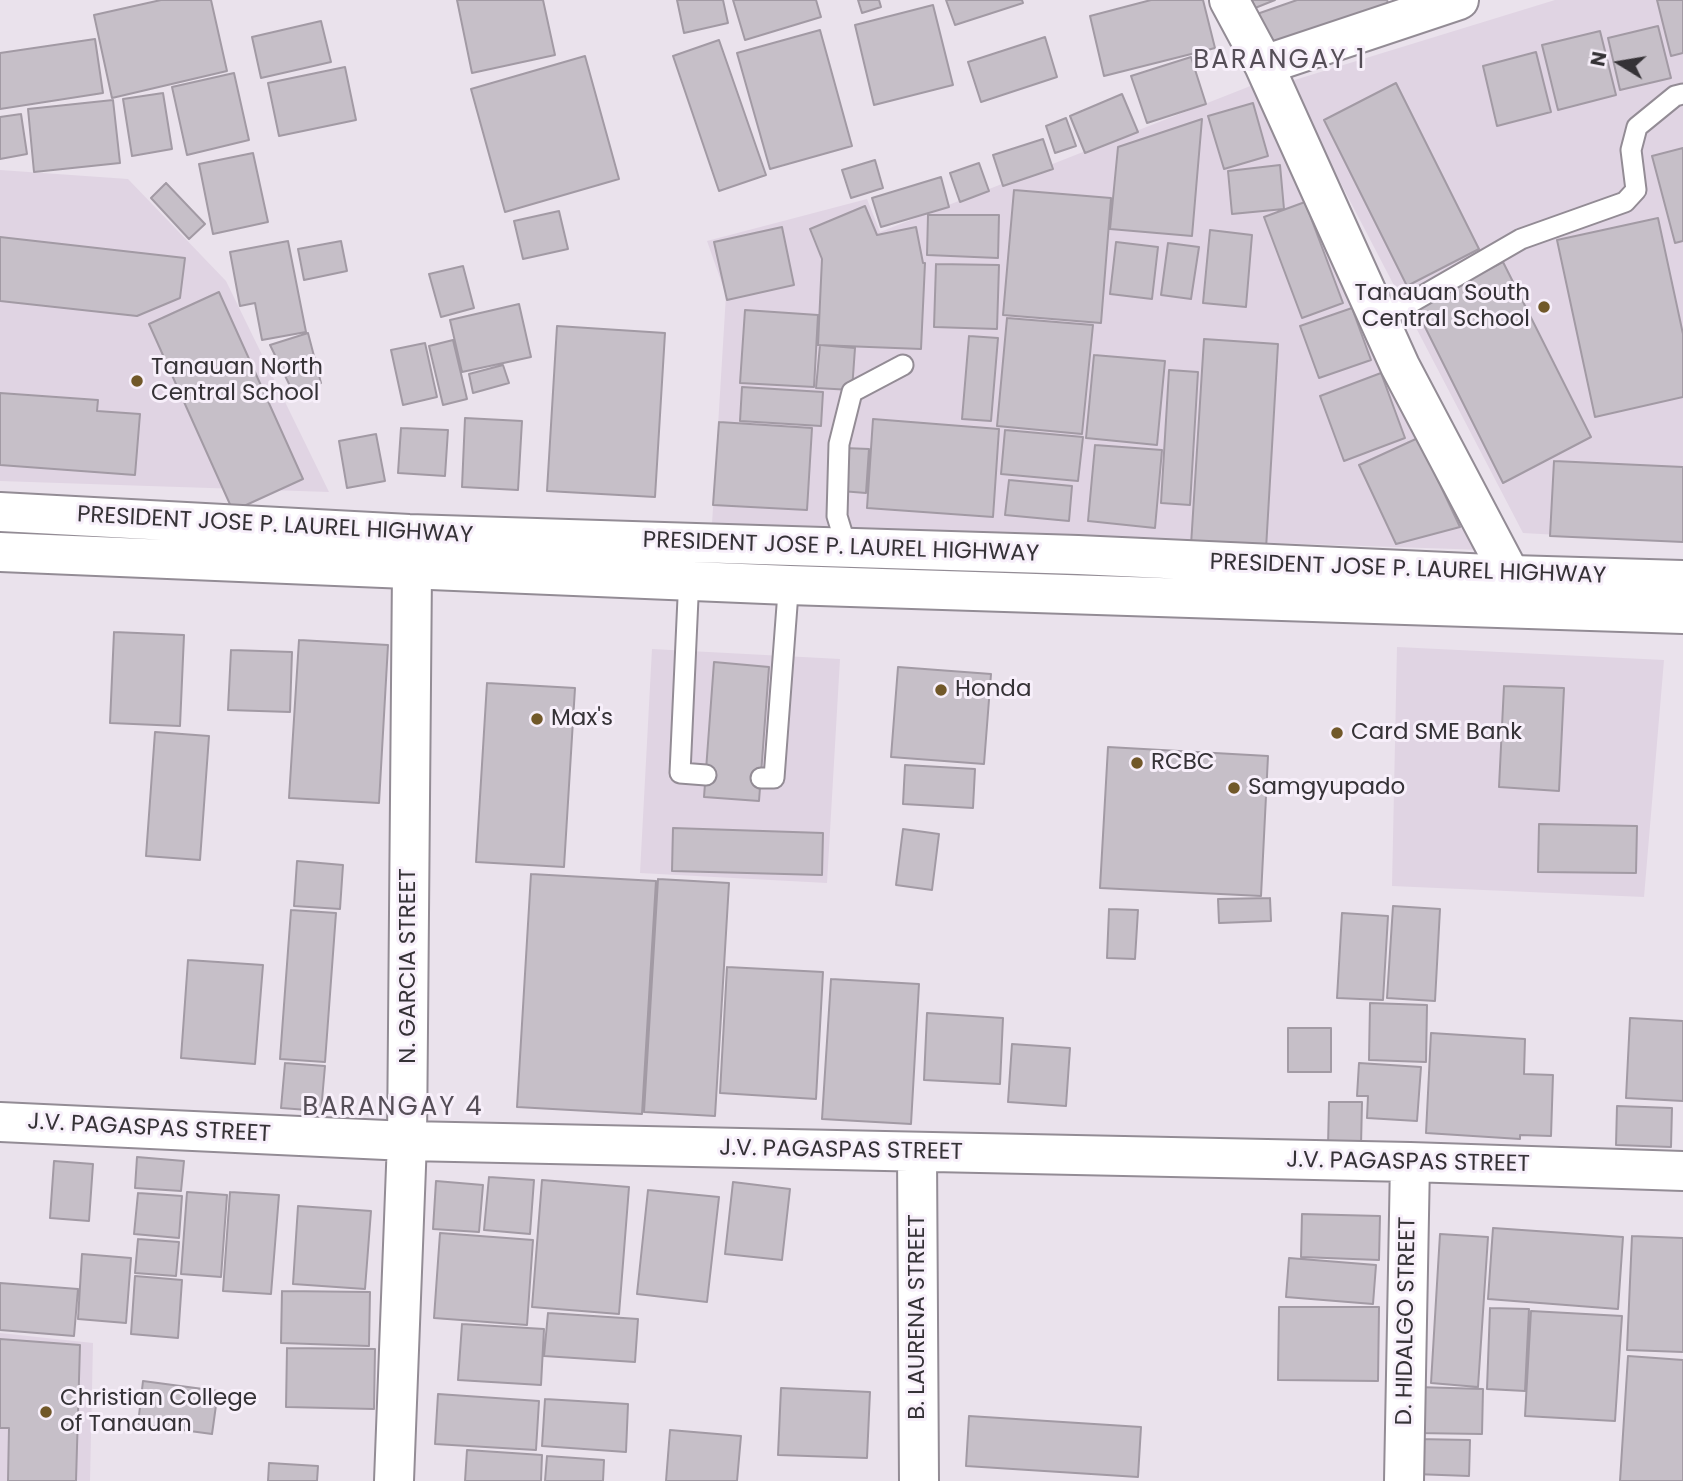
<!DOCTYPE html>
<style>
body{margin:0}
#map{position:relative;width:1683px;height:1481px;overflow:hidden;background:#eae2ec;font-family:Poppins,sans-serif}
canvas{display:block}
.north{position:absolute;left:1585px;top:28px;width:70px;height:70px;-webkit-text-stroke:5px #f7effa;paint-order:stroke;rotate:281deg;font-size:19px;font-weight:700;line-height:28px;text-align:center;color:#353236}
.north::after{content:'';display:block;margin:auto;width:24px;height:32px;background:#353236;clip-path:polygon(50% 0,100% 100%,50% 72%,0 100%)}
</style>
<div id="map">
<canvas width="1683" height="1481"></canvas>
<div class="north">N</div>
</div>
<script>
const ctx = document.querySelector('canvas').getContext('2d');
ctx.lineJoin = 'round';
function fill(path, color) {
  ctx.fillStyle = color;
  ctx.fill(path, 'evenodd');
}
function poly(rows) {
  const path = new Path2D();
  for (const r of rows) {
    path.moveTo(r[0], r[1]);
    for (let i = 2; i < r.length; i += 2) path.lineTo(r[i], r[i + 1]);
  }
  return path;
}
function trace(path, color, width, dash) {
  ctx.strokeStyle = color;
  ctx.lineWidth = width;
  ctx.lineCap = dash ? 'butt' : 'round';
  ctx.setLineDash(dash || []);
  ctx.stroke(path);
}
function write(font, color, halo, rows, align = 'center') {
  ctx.font = font + ' Poppins,sans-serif';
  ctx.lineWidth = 6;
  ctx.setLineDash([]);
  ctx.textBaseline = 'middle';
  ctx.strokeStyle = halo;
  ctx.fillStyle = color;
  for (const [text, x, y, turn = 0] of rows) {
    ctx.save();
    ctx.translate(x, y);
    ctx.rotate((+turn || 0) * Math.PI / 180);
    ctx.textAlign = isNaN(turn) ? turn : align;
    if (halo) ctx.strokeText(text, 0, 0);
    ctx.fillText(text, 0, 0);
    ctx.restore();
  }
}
fill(poly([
 [1555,0,1683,0,1683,542,1523,533,1288,82],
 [1253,85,1484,550,712,524,726,295,707,241,867,199,880,232],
 [0,170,128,179,226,281,329,492,0,481],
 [1397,647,1664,660,1644,897,1392,886],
 [652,649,840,659,827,883,640,873],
 [0,1333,93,1343,90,1481,0,1481]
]), '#e0d4e3');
const building = poly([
 [161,0,211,0,227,71,112,98,94,15,161,0],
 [457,0,543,0,555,55,472,73,457,0],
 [677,0,723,0,728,23,684,33,677,0],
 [733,0,816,0,821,17,745,40,733,0],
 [858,0,879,0,881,7,862,13,858,0],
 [946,0,1022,0,1023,3,955,25,946,0],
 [1151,0,1203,0,1215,48,1104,76,1090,16,1151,0],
 [1252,0,1275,0,1255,8,1252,0],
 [1297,0,1387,0,1392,16,1272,57,1257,14,1297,0],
 [1657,0,1683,0,1683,53,1671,56,1657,0],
 [933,5,953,85,874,105,855,25,933,5],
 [321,21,331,62,261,78,252,37,321,21],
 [1658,26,1671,78,1620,90,1608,38,1658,26],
 [820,30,852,146,770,169,737,53,820,30],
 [1600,31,1616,95,1558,110,1542,45,1600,31],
 [1045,37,1057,77,981,102,968,62,1045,37],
 [95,39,103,93,0,109,0,53,95,39],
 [719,40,766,175,719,191,673,56,719,40],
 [1536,52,1551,112,1497,126,1483,66,1536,52],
 [585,56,619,179,505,212,471,89,585,56],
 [1191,57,1206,104,1147,123,1131,76,1191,57],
 [345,67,356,120,279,136,268,83,345,67],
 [234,73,249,140,187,155,172,87,234,73],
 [1396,83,1479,249,1407,286,1324,120,1396,83],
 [163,93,172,149,132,156,123,99,163,93],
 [1122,94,1138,132,1085,153,1070,116,1122,94],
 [113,100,120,163,34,172,28,109,113,100],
 [1253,103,1268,156,1224,169,1208,116,1253,103],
 [21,114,27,154,0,159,0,117,21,114],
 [1066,118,1076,146,1055,153,1046,126,1066,118],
 [1202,119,1192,236,1110,229,1118,147,1202,119],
 [1043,139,1053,169,1003,186,993,155,1043,139],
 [1683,148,1683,241,1675,243,1652,156,1683,148],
 [253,153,268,222,213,234,199,164,253,153],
 [875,160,883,188,851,198,842,170,875,160],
 [979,163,989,191,960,202,950,173,979,163],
 [1280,165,1284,209,1232,214,1228,171,1280,165],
 [941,177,949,207,881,227,872,198,941,177],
 [166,183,205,224,189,239,151,198,166,183],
 [1014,190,1111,198,1101,323,1003,315,1014,190],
 [1305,202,1343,303,1302,318,1264,217,1305,202],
 [865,206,877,235,916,227,923,263,925,263,921,349,818,345,822,259,810,229,865,206],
 [559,211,568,249,523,259,514,221,559,211],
 [928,215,999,215,998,258,927,255,928,215],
 [1658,218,1683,334,1683,397,1595,417,1557,240,1658,218],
 [782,227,794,285,727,300,714,242,782,227],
 [1210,230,1252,235,1246,307,1203,303,1210,230],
 [0,237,185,258,180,298,137,316,0,301,0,237],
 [288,241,306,332,262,340,255,303,240,306,230,252,288,241],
 [341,241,347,271,304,280,298,249,341,241],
 [1116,242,1158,247,1152,299,1110,294,1116,242],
 [1168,243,1199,247,1191,299,1161,295,1168,243],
 [1503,262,1591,437,1503,483,1415,307,1503,262],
 [936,264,999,265,997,329,934,327,936,264],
 [463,266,474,308,441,317,429,274,463,266],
 [219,292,303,479,233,511,149,324,219,292],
 [519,304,531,357,462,372,450,320,519,304],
 [1352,308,1371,360,1319,378,1300,326,1352,308],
 [745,310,818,315,814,387,740,383,745,310],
 [1007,318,1093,325,1082,434,997,426,1007,318],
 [557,326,665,333,655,497,547,491,557,326],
 [308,333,321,383,293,392,270,345,308,333],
 [969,336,998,338,991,421,962,419,969,336],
 [1204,339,1278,344,1266,549,1191,545,1204,339],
 [453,340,467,399,443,405,429,346,453,340],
 [425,343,437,397,403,405,391,350,425,343],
 [820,345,855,348,852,390,816,388,820,345],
 [1094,355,1165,361,1157,445,1086,438,1094,355],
 [503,365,509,383,473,393,469,374,503,365],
 [1169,370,1198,372,1190,505,1161,503,1169,370],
 [1381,373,1405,438,1344,461,1320,396,1381,373],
 [742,387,823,392,821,426,740,421,742,387],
 [0,393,98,400,97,411,140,414,135,475,0,465,0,393],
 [465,418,522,421,518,490,462,487,465,418],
 [873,419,999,429,993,517,867,508,873,419],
 [719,422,812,428,807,510,713,505,719,422],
 [401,428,448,430,445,476,398,473,401,428],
 [1005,430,1083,437,1078,481,1001,474,1005,430],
 [376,434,385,481,347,488,339,441,376,434],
 [1418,438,1460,527,1396,544,1359,465,1418,438],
 [1095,445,1162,450,1155,528,1088,521,1095,445],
 [844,448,869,449,866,493,841,491,844,448],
 [1554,461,1683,467,1683,542,1550,536,1554,461],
 [1009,480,1072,486,1069,521,1005,515,1009,480],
 [114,632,184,635,180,726,110,723,114,632],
 [299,640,388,645,379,803,289,798,299,640],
 [231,650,292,652,290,712,228,710,231,650],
 [714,662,769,667,759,801,704,797,714,662],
 [898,667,991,674,984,764,891,757,898,667],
 [487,683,575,688,564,867,476,862,487,683],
 [1504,686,1564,688,1559,791,1499,787,1504,686],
 [155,732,209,736,200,860,146,856,155,732],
 [1108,747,1268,756,1261,896,1100,888,1108,747],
 [905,765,975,769,973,808,903,804,905,765],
 [1539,824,1637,826,1636,873,1538,872,1539,824],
 [673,828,823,833,822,875,672,871,673,828],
 [903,829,939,834,932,890,896,885,903,829],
 [297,861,343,865,340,909,294,906,297,861],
 [531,874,656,881,642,1114,517,1107,531,874],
 [658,879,729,883,715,1116,644,1112,658,879],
 [1270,898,1271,921,1219,923,1218,899,1270,898],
 [1393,906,1440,909,1435,1001,1387,998,1393,906],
 [1109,909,1138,910,1135,959,1107,958,1109,909],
 [291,910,336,913,325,1062,280,1059,291,910],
 [1342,913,1388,916,1383,1000,1337,998,1342,913],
 [188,960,263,965,255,1064,181,1058,188,960],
 [727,967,823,972,816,1099,720,1093,727,967],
 [831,979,919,984,911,1124,822,1119,831,979],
 [1370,1003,1427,1005,1426,1062,1369,1060,1370,1003],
 [927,1013,1003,1018,1000,1084,924,1080,927,1013],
 [1630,1018,1683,1021,1683,1101,1626,1098,1630,1018],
 [1288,1028,1331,1028,1331,1072,1288,1072,1288,1028],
 [1431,1033,1525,1039,1524,1074,1553,1075,1551,1136,1520,1135,1520,1139,1426,1133,1431,1033],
 [1012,1044,1070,1048,1066,1106,1008,1102,1012,1044],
 [285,1063,325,1066,321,1111,281,1108,285,1063],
 [1359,1063,1421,1067,1417,1121,1367,1118,1368,1096,1357,1096,1359,1063],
 [1329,1102,1362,1102,1361,1146,1328,1146,1329,1102],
 [1617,1106,1672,1108,1671,1147,1616,1145,1617,1106],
 [137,1157,184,1161,181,1191,135,1188,137,1157],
 [54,1161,93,1164,89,1221,50,1218,54,1161],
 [489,1177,534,1180,530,1234,484,1230,489,1177],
 [542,1180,629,1187,619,1314,532,1307,542,1180],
 [436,1181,483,1185,479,1232,433,1229,436,1181],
 [733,1182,790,1189,782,1260,725,1254,733,1182],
 [648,1190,719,1197,707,1302,637,1294,648,1190],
 [187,1192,227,1195,221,1277,181,1274,187,1192],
 [230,1192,279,1195,271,1294,223,1291,230,1192],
 [138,1193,182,1196,179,1238,134,1234,138,1193],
 [298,1206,371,1211,365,1289,293,1284,298,1206],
 [1302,1214,1380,1216,1379,1260,1301,1257,1302,1214],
 [1493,1228,1623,1237,1618,1309,1488,1299,1493,1228],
 [440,1233,533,1240,527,1325,434,1318,440,1233],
 [1440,1234,1488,1237,1478,1387,1431,1383,1440,1234],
 [1632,1236,1683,1238,1683,1352,1627,1350,1632,1236],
 [138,1239,179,1242,176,1276,135,1273,138,1239],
 [82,1254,131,1258,126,1323,78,1319,82,1254],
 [1289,1258,1376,1265,1373,1304,1286,1297,1289,1258],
 [135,1276,182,1280,178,1338,131,1334,135,1276],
 [0,1283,78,1289,74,1336,0,1330,0,1283],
 [282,1291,370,1292,369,1346,281,1343,282,1291],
 [1279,1307,1379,1307,1378,1381,1278,1380,1279,1307],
 [1490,1308,1529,1309,1525,1391,1487,1389,1490,1308],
 [1531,1311,1622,1316,1615,1421,1525,1416,1531,1311],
 [548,1313,638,1319,635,1362,544,1356,548,1313],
 [462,1324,544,1329,541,1385,458,1380,462,1324],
 [0,1339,80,1345,76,1481,8,1481,9,1428,0,1428,0,1339],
 [287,1348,375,1349,374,1409,286,1407,287,1348],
 [1628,1356,1683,1360,1683,1481,1620,1481,1628,1356],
 [143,1381,218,1391,212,1434,138,1424,143,1381],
 [1417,1387,1483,1389,1482,1434,1416,1433,1417,1387],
 [781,1388,870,1392,867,1458,778,1455,781,1388],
 [438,1394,539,1401,536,1450,435,1444,438,1394],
 [545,1399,628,1404,626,1452,542,1446,545,1399],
 [969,1416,1141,1427,1138,1477,966,1466,969,1416],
 [670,1430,741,1436,737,1481,666,1481,670,1430],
 [1416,1439,1470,1440,1469,1476,1414,1474,1416,1439],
 [467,1450,542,1455,541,1481,465,1481,467,1450],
 [547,1456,604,1460,603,1481,545,1481,547,1456],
 [269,1463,318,1466,317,1481,268,1481,269,1463]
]);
fill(building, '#c6bfc8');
trace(building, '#a29aa4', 2);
const service = poly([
 [1379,321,1521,239,1625,202,1636,190,1631,150,1637,127,1675,96,1683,94],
 [847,549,837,516,839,444,852,392,903,365],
 [689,576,680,773,706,775],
 [761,778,774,778,789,579]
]);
const minor = poly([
 [1229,0,1264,65,1400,366,1525,603],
 [1264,65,1459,0],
 [0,1122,407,1141,1410,1162,1683,1171],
 [917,1153,919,1481],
 [394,1481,407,1141,412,570,409,536],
 [1404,1481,1410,1162]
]);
const trunk = poly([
 [0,512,409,534,1078,555,1512,575,1683,580],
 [0,552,789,585,1683,614]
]);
trace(service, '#938c95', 23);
trace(minor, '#938c95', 42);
trace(trunk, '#938c95', 42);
trace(service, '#fff', 19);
trace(minor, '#fff', 38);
trace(trunk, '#fff', 38);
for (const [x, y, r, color] of [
 [1544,307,7,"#715829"],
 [137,381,7,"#715829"],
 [941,690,7,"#715829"],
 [537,719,7,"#715829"],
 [1337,733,7,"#715829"],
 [1137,763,7,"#715829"],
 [1234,788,7,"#715829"],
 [46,1412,7,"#715829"]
]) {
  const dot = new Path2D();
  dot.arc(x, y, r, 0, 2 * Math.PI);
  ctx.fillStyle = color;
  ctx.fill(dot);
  trace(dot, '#f7effa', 2.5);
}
write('23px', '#353236', '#f7effa', [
 ["Tanauan South",1530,294,"right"],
 ["Central School",1530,320,"right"],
 ["Tanauan North",151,368],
 ["Central School",151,394],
 ["Honda",955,690],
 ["Max's",551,719],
 ["Card SME Bank",1351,733],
 ["RCBC",1151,763],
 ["Samgyupado",1248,788],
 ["Christian College",60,1399],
 ["of Tanauan",60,1425]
], 'left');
write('23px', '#353236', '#f7effa', [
 ["PRESIDENT JOSE P. LAUREL HIGHWAY",275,526,3],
 ["PRESIDENT JOSE P. LAUREL HIGHWAY",841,548,2],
 ["PRESIDENT JOSE P. LAUREL HIGHWAY",1408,570,2],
 ["N. GARCIA STREET",409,966,-90],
 ["J.V. PAGASPAS STREET",149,1129,3],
 ["J.V. PAGASPAS STREET",841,1151,1],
 ["J.V. PAGASPAS STREET",1408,1163,1],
 ["B. LAURENA STREET",918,1317,-90],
 ["D. HIDALGO STREET",1407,1321,-89]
]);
ctx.letterSpacing = '2px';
write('26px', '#554e57', '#f7effa', [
 ["BARANGAY 1",1280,61],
 ["BARANGAY 4",393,1108]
]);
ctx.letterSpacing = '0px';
</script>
